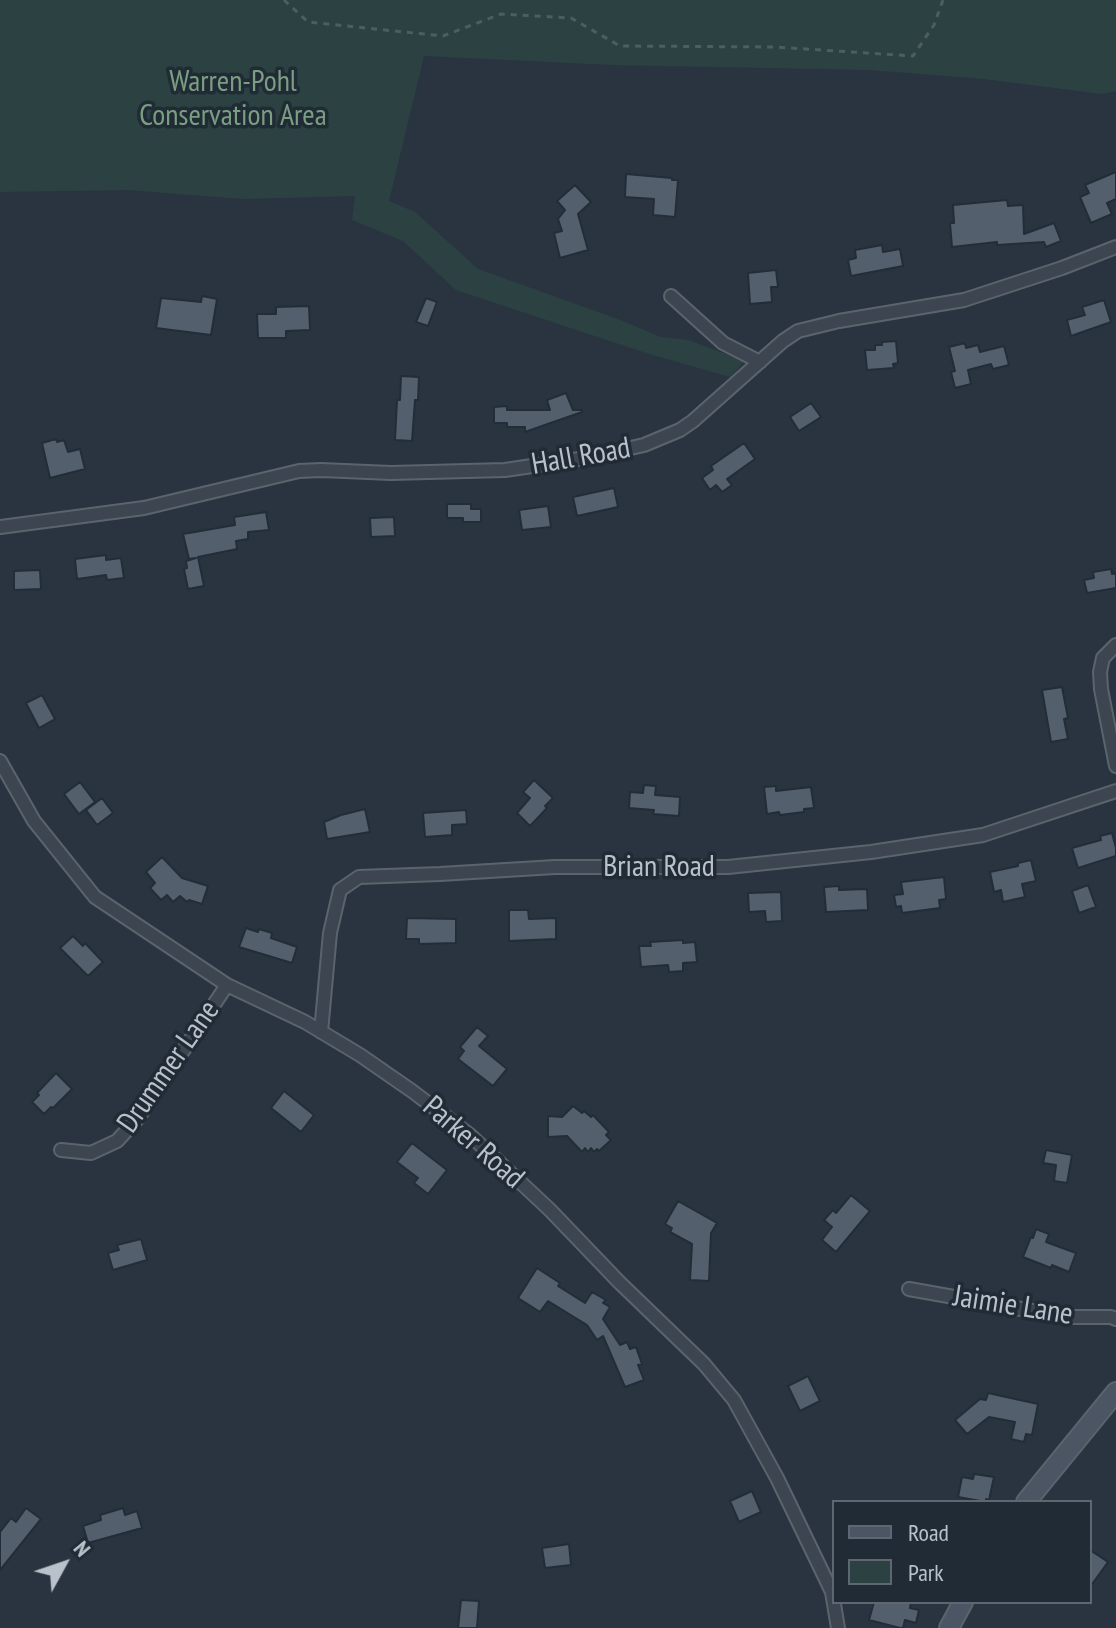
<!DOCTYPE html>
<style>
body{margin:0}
#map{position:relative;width:1116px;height:1628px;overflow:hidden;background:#293440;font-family:"PT Sans Narrow",sans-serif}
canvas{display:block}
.legend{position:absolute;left:832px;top:1500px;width:260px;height:104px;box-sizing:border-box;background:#212b36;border:2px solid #5e6771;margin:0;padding:10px 14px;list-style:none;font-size:24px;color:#b9c1ca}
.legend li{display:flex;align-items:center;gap:16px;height:40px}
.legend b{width:40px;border:2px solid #5e6771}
.north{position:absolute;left:24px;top:1524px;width:80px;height:80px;-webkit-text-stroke:6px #212b36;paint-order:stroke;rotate:50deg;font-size:22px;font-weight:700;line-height:32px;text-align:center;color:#b9c1ca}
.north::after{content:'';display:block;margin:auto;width:28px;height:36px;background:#b9c1ca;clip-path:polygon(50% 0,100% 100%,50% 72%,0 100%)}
</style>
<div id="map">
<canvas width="1116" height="1628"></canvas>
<ul class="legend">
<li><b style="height:10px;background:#4b5563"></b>Road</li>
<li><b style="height:22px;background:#2c4242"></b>Park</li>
</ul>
<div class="north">N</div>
</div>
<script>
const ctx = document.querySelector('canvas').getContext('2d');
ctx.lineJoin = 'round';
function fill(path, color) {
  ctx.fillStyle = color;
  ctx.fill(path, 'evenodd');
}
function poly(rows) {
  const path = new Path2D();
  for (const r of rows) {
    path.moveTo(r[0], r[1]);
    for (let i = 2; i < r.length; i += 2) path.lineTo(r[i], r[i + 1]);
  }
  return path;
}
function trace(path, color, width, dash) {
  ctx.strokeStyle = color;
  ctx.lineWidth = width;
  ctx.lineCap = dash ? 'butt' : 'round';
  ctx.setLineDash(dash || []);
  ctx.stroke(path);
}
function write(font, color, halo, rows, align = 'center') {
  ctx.font = font + ' "PT Sans Narrow",sans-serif';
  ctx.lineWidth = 7;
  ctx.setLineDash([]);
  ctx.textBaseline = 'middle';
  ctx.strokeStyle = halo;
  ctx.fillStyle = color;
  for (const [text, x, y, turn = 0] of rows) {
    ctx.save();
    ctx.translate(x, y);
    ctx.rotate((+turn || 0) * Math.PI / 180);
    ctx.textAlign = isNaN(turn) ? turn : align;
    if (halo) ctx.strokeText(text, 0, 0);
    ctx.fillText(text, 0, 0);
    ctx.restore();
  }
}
fill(poly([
 [0,0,1116,0,1116,91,1102,94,984,79,870,70,612,65,424,56,389,201,415,212,478,269,623,321,660,337,688,340,745,361,730,377,646,353,456,290,403,241,352,220,355,196,243,199,128,190,0,192]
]), '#2c4242');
const building = poly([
 [1116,172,1116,199,1107,203,1112,214,1091,223,1080,197,1089,193,1085,185,1116,172],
 [626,174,672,178,672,180,678,180,675,217,653,215,654,199,625,197,626,174],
 [575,185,591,202,578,214,588,250,560,258,554,233,562,231,558,219,565,210,557,201,575,185],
 [1007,200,1008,206,1023,205,1024,234,1054,223,1061,241,1046,247,1044,242,997,245,997,242,952,247,950,223,954,223,953,205,1007,200],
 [882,245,883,252,900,249,903,266,851,276,848,260,856,258,855,250,882,245],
 [776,270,778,287,771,287,772,302,750,304,748,273,776,270],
 [202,296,217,299,211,335,156,328,161,298,201,302,202,296],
 [426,298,437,302,428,326,416,322,426,298],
 [1104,300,1111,322,1071,336,1067,320,1085,315,1082,307,1104,300],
 [309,306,310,330,286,331,286,338,258,338,257,314,276,314,276,307,309,306],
 [896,341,898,363,893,364,894,368,867,370,865,350,875,350,875,345,882,345,882,342,896,341],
 [965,343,966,348,978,345,980,352,1004,346,1009,365,993,369,991,364,968,370,971,384,955,388,951,372,955,371,949,347,965,343],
 [401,376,419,377,418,400,415,400,412,441,395,440,397,400,400,400,401,376],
 [566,393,573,410,582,410,582,412,525,432,525,427,507,427,507,423,494,423,494,407,507,406,507,410,550,410,547,400,566,393],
 [811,403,821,417,799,431,790,417,811,403],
 [56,439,57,442,64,440,68,452,80,449,85,469,50,478,42,443,56,439],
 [744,443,755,459,727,479,732,485,722,492,716,485,710,490,702,478,713,470,711,466,744,443],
 [614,488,618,507,577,516,573,497,614,488],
 [447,504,471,504,471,509,481,509,481,522,463,522,463,518,447,518,447,504],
 [548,506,551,527,522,530,519,510,548,506],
 [266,512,269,530,248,532,248,539,236,541,237,549,198,557,204,586,188,589,184,569,187,568,186,561,196,558,189,559,183,534,235,525,234,517,266,512],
 [394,517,395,536,371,537,370,518,394,517],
 [106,555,106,560,121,558,124,578,107,580,106,575,77,579,75,559,106,555],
 [1111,569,1112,574,1116,573,1116,588,1087,593,1084,580,1094,578,1093,572,1111,569],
 [40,570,41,589,14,590,14,571,40,570],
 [1062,687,1068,718,1064,719,1068,739,1051,742,1042,690,1062,687],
 [42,695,55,719,39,728,26,703,42,695],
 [534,780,553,798,545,806,547,808,530,826,517,813,530,798,523,792,534,780],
 [80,782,95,802,79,814,64,794,80,782],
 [644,785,656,786,655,795,680,797,679,816,653,814,654,810,629,808,630,792,643,793,644,785],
 [776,786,776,791,811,787,814,808,804,809,804,812,780,815,779,812,767,814,764,787,776,786],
 [102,798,113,813,97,825,86,810,102,798],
 [365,809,370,832,327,839,324,822,341,815,365,809],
 [466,810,467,824,452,825,452,835,425,837,423,813,466,810],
 [1112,833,1116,848,1116,856,1078,868,1072,848,1101,840,1100,836,1112,833],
 [162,857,182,878,208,886,202,904,189,900,187,902,180,896,173,902,167,895,161,900,150,888,155,883,146,872,162,857],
 [1031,860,1036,881,1022,884,1025,897,1003,902,1001,890,994,892,990,872,1018,866,1018,863,1031,860],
 [944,877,946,899,939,900,940,908,902,913,901,906,896,907,894,895,903,894,901,882,944,877],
 [1088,885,1096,907,1079,913,1072,891,1088,885],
 [839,886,839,890,867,889,868,910,826,912,824,887,839,886],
 [781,892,782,921,766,922,765,911,749,912,748,893,781,892],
 [509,910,528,910,529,919,556,918,556,939,509,941,509,910],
 [407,918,456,919,456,943,419,944,419,939,406,939,407,918],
 [246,928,258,932,259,929,272,933,271,938,297,947,292,963,239,947,246,928],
 [73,936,83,946,85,943,103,962,88,976,60,948,73,936],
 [683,940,683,943,695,942,697,962,683,963,683,971,669,972,668,965,641,967,639,946,651,946,650,942,683,940],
 [477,1027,488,1036,479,1046,507,1069,493,1086,458,1059,464,1051,460,1047,477,1027],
 [56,1073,72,1089,53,1108,51,1107,44,1114,32,1102,39,1095,37,1093,56,1073],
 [284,1091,314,1115,301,1132,271,1108,284,1091],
 [573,1106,582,1113,584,1111,591,1117,593,1115,609,1132,606,1135,611,1140,599,1151,597,1149,594,1152,591,1148,588,1152,585,1148,582,1152,567,1136,548,1137,548,1116,562,1117,573,1106],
 [412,1143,447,1170,428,1194,414,1183,418,1178,397,1162,412,1143],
 [1046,1150,1072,1155,1067,1183,1054,1181,1056,1165,1043,1163,1046,1150],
 [851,1195,870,1211,836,1252,822,1240,832,1227,824,1220,833,1210,836,1213,851,1195],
 [678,1201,717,1223,711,1233,709,1281,690,1280,692,1244,670,1232,672,1228,665,1224,678,1201],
 [1036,1229,1049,1234,1046,1242,1076,1253,1069,1272,1052,1265,1051,1268,1023,1257,1031,1237,1033,1238,1036,1229],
 [141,1239,147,1260,113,1270,108,1253,119,1250,117,1245,141,1239],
 [537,1268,560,1283,558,1286,585,1303,592,1292,606,1300,603,1303,610,1307,603,1319,620,1345,627,1342,630,1349,636,1347,642,1364,638,1365,644,1380,625,1387,603,1336,597,1340,587,1325,548,1301,540,1312,518,1298,537,1268],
 [808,1376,820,1401,800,1411,788,1386,808,1376],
 [988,1393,1038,1404,1032,1435,1026,1434,1024,1442,1011,1439,1015,1422,989,1417,967,1434,955,1420,980,1399,986,1400,988,1393],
 [974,1474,994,1477,989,1500,986,1499,986,1502,958,1497,962,1477,973,1479,974,1474],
 [752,1491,761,1512,739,1522,730,1501,752,1491],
 [26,1508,41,1519,0,1570,0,1532,11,1518,16,1522,26,1508],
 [123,1508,125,1515,137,1511,142,1528,88,1543,83,1526,101,1520,100,1515,123,1508],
 [569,1544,571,1565,545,1568,542,1548,569,1544],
 [1090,1550,1108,1562,1090,1587,1090,1550],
 [461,1600,479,1601,477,1628,458,1628,461,1600],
 [874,1602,911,1602,910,1608,919,1610,916,1623,905,1620,903,1628,900,1628,869,1620,874,1602]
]);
fill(building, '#545f6d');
trace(building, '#232d38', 2);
const street = poly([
 [671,296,723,343,760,362],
 [0,527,144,508,299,471,321,470,391,473,505,470,586,458,644,445,680,430,693,421,783,341,798,331,839,321,964,300,1062,268,1116,247],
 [1116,645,1103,658,1100,672,1101,689,1116,766],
 [0,761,34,821,95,897,227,985,305,1022,360,1055,412,1091,470,1135,550,1210,619,1282,704,1364,734,1400,777,1478,832,1592,838,1628],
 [321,1032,330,933,340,890,359,877,440,874,555,867,728,867,871,852,983,835,1116,791],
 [61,1150,91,1153,117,1141,138,1118,227,985],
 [909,1289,1066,1317,1111,1317,1116,1319]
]);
const secondary = poly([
 [1026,1502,1116,1392],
 [949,1628,963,1602]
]);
trace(street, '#5a646d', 16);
trace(secondary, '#5a646d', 22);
trace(poly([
 [284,0,308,22,443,36,501,14,571,18,620,46,775,47,913,56,934,25,943,0]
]), '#4b5f60', 3, [6, 6]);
trace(street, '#3d4650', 12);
trace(secondary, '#4b5563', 18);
write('30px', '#799e80', '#212b36', [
 ["Warren-Pohl",233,82],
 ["Conservation Area",233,116]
]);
write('30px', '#b9c1ca', '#212b36', [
 ["Hall Road",581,457,-10],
 ["Brian Road",659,867],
 ["Drummer Lane",169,1067,-55],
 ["Parker Road",473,1143,41],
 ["Jaimie Lane",1013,1306,9]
]);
</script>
